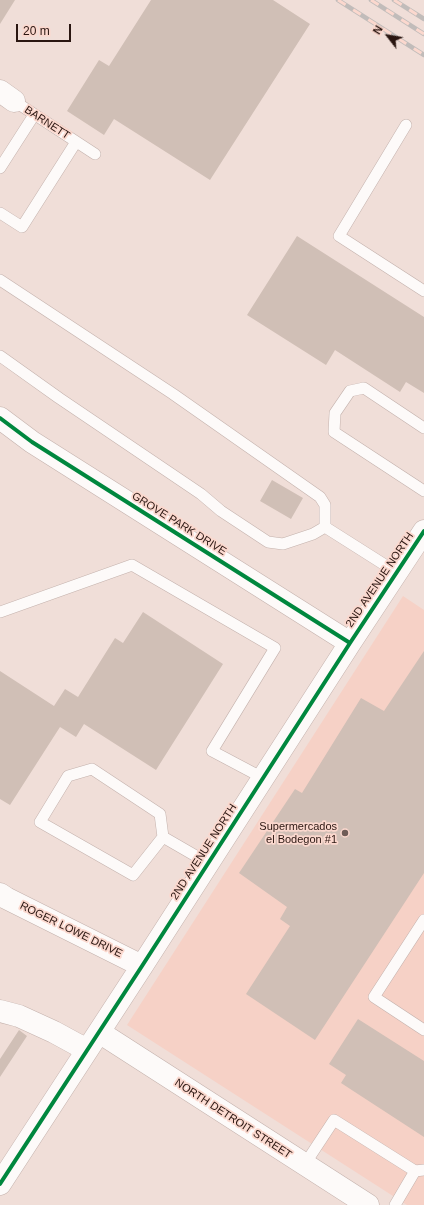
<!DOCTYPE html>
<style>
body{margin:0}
#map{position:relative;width:424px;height:1205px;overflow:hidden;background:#f0ded8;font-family:Helvetica,sans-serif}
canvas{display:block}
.north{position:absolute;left:368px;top:16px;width:40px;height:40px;-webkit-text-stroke:3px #fbd8ce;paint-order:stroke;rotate:301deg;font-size:11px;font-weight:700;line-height:16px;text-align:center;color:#2a1611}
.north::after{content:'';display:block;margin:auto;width:14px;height:18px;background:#2a1611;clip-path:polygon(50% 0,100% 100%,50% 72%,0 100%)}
.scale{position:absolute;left:16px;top:24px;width:55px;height:18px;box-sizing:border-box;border:2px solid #2a1611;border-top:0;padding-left:5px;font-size:12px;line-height:14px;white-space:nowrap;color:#2a1611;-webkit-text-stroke:3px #fbd8ce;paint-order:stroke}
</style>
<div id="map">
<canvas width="424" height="1205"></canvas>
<div class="north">N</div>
<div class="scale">20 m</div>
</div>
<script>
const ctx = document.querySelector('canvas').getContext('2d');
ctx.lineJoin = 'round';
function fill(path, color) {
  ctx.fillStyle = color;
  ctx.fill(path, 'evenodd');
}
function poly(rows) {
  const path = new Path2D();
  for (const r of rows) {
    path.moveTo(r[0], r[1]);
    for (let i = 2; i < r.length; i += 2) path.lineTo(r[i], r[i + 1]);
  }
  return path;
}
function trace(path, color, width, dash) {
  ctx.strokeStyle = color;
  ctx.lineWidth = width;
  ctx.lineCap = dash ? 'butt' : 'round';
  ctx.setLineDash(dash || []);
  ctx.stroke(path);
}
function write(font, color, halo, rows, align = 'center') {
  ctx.font = font + ' Helvetica,sans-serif';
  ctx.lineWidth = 3.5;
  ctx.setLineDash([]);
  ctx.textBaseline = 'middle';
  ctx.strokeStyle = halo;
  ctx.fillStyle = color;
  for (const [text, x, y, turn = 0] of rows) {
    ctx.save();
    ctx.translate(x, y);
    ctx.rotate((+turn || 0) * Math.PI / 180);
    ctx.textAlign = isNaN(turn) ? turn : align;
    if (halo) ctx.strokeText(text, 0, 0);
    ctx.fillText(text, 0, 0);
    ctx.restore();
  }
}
fill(poly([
 [403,596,424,610,424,1205,407,1205,127,1025]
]), '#f6d1c6');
fill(poly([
 [0,0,15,0,0,24],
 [151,0,273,0,310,24,210,180,114,119,104,135,67,111,99,60,109,66],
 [297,236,424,317,424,393,406,382,400,392,335,350,326,365,247,315],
 [272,480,303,498,291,519,260,501],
 [143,612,223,664,156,770,84,724,76,737,60,727,10,805,0,799,0,671,54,706,65,689,78,697,115,638,123,643],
 [424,651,424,873,315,1040,246,994,290,926,280,919,287,907,239,873,295,789,302,793,361,698,384,711],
 [358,1019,424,1061,424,1137,341,1083,346,1075,329,1064],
 [19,1030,27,1036,0,1077,0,1059]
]), '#d0bfb6');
const service = poly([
 [14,101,95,154],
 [406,125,339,236,424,291],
 [0,168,34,115],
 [0,213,22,227,76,142],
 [0,280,173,394,320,497,325,505,325,527],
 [0,356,59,398,201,494,221,511,268,542,283,544,313,534,325,527],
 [424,428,364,388,350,391,335,413,334,432,424,491],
 [325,527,396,572],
 [0,612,132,565,275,648,212,751,263,778],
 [163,837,133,875,40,822,68,776,92,769,160,814,163,837,208,863],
 [424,920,374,997,424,1030],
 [305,1164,334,1120,415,1171,424,1170],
 [395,1205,415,1171]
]);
const minor = poly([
 [0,91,14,101],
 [0,418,32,442,350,643],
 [0,894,6,898,142,966],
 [0,1011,19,1016,54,1032,87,1050],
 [99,1032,368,1205],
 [0,1184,142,966,350,643,424,531]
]);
trace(service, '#c3b1ac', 12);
trace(minor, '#c3b1ac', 23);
trace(service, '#fdfaf9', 11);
trace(minor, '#fdfaf9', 22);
const rail = poly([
 [338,0,424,55],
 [371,0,424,34],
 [394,0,424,19]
]);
trace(rail, '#c1bcba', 4.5);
trace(rail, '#fbd8ce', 3, [9]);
trace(poly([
 [0,418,32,442,350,643],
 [0,1184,142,966,350,643,424,531]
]), '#00873e', 4);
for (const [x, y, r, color] of [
 [345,833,4,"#6f5c57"]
]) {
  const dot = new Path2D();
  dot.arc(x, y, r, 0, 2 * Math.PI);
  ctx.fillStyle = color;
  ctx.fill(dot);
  trace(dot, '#fbd8ce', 1.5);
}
write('11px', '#2a1611', '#fbd8ce', [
 ["BARNETT",47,123,33],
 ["GROVE PARK DRIVE",179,524,32],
 ["2ND AVENUE NORTH",380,580,-56],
 ["2ND AVENUE NORTH",204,852,-57],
 ["ROGER LOWE DRIVE",71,930,26],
 ["NORTH DETROIT STREET",233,1119,33]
]);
write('11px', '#2a1611', '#fbd8ce', [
 ["Supermercados",337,827],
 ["el Bodegon #1",337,840]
], 'right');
</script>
